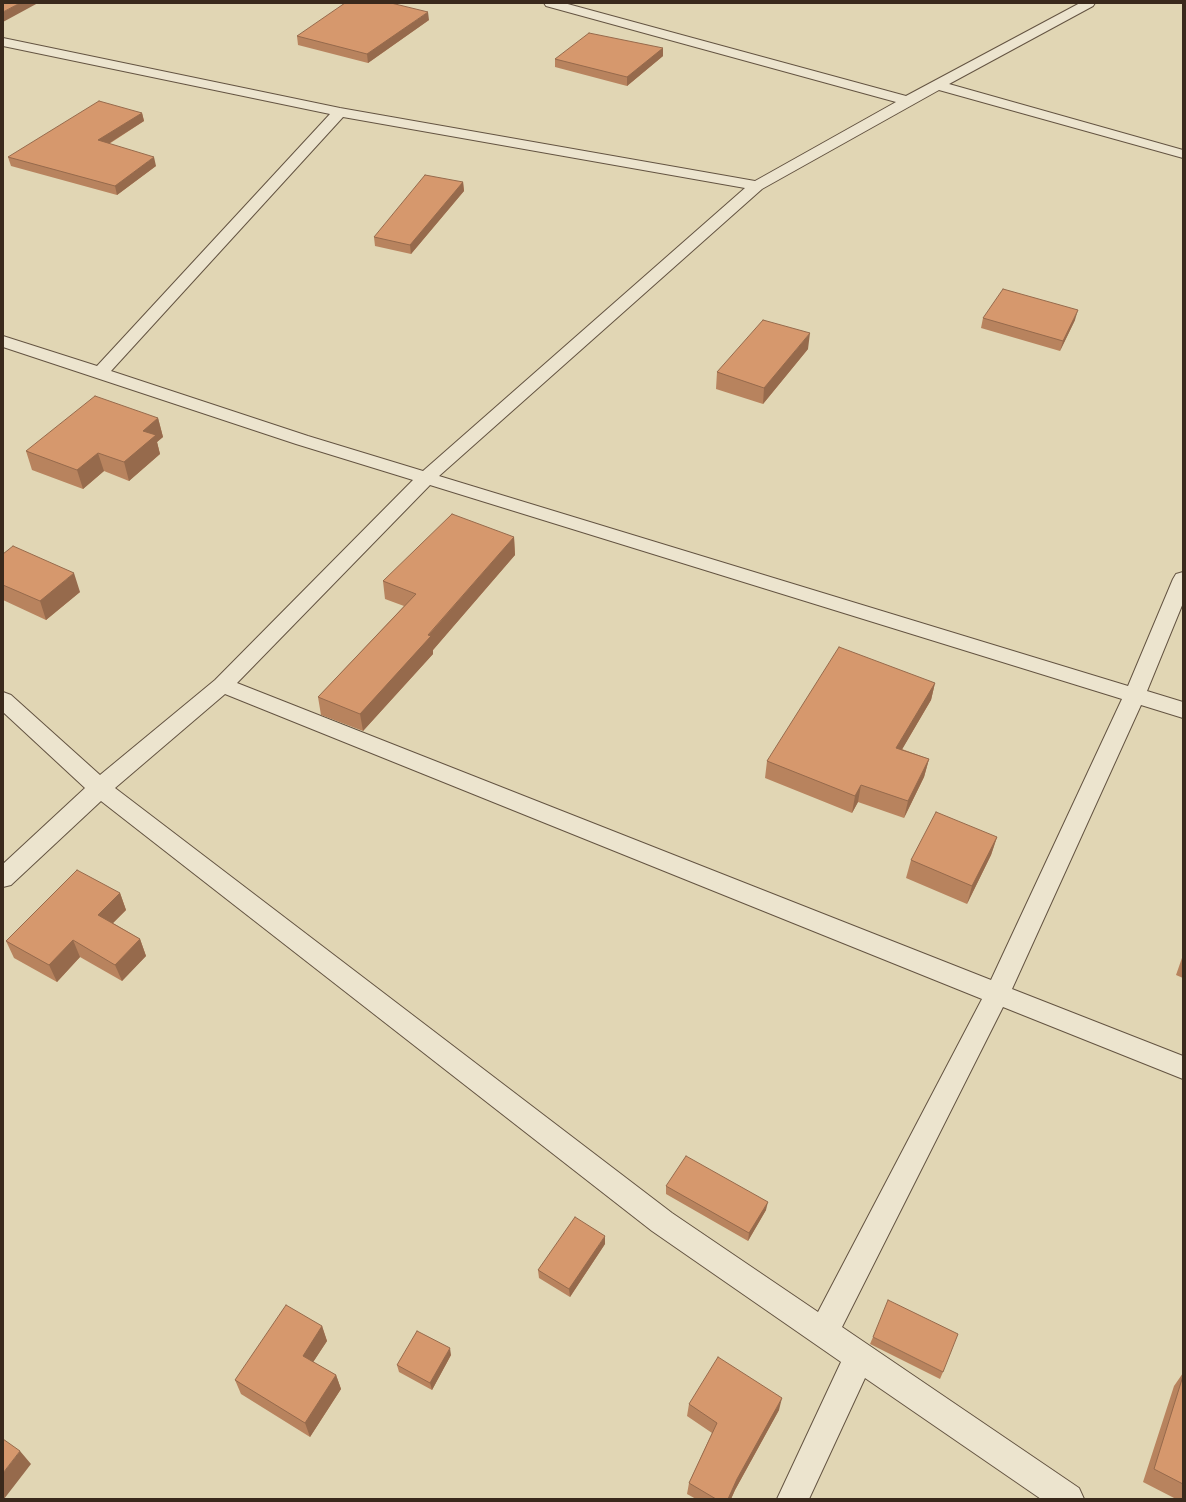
<!DOCTYPE html>
<html>
<head>
<meta charset="utf-8">
<style>
	body { margin:0 }
	#map { position:relative; width:1186px; height:1502px; overflow:hidden; background:#e1d6b4; font-family:"IM FELL Great Primer",serif }
	canvas { display:block }
	.frame { position:absolute; inset:0; border:4px solid #3a291c; pointer-events:none }
</style>
</head>
<body>
<div id="map">
<canvas width="1186" height="1502"></canvas>
<div class="frame"></div>
</div>
<script>
const g = document.querySelector('canvas').getContext('2d');
g.lineJoin = 'round';
const poly = rows => new Path2D(rows.map(r => 'M' + r).join(''));
function trace(path, color, width, dash) { g.strokeStyle = color; g.lineWidth = width; g.lineCap = dash ? 'butt' : 'round'; g.setLineDash(dash || []); g.stroke(path); }
function paint(path, color) { g.fillStyle = color; g.fill(path, 'evenodd'); }
const street = poly([
	[544,3,564,3,906,96,1080,3,1095,3,1093,6,949,84,1183,150,1183,158,939,90,762,189,439,476,1128,686,1173,579,1176,574,1183,572,1183,603,1147,691,1183,702,1183,718,1141,705,1012,989,1183,1056,1183,1079,1003,1007,842,1327,1079,1488,1084,1499,1041,1499,865,1378,809,1499,777,1499,841,1362,652,1231,101,801,11,885,3,887,3,864,85,788,3,712,3,692,11,695,100,775,215,680,413,480,296,444,3,347,3,336,97,366,330,114,3,46,3,38,340,108,755,181,896,102,546,6,544,3],
	[343,117,745,188,423,471,308,436,111,371,343,117],
	[430,485,1122,699,991,980,237,683,430,485],
	[225,694,982,999,818,1312,672,1213,115,788,225,694]
]);
const wall = poly([
	[429,20,368,63,298,45,297,36],
	[663,48,663,56,627,86,555,67,555,59],
	[142,113,144,121,109,144,156,166,117,195,11,166,8,157],
	[463,182,464,191,411,254,375,246,374,237],
	[983,318,1075,320,1060,351,981,328],
	[808,349,763,404,716,389,717,372],
	[158,418,163,437,157,442,160,454,129,481,104,471,83,489,32,470,26,451],
	[514,537,515,555,433,650,433,654,363,731,321,715,318,697,404,606,385,599,383,581],
	[3,554,80,592,46,620,3,600],
	[935,683,931,700,902,749,929,759,924,777,904,818,858,802,852,813,765,778,767,761],
	[997,837,991,855,967,904,906,878,911,860],
	[120,893,126,910,113,923,140,939,146,956,122,981,80,957,57,982,14,958,6,941],
	[1183,955,1183,978,1176,975],
	[666,1186,766,1210,748,1241,666,1194],
	[605,1244,570,1297,539,1278,538,1270],
	[322,1326,327,1341,313,1362,336,1375,341,1389,310,1437,241,1394,235,1380],
	[873,1337,943,1372,940,1379,870,1344],
	[451,1355,432,1390,399,1372,397,1365],
	[1183,1373,1183,1499,1176,1499,1143,1482,1174,1386],
	[689,1404,779,1410,735,1490,731,1499,696,1499,687,1494,689,1483,712,1433,687,1416]
]);
const shadedWall = poly([
	[20,3,38,3,3,22,3,12],
	[428,12,429,20,368,63,367,54],
	[663,48,663,56,627,86,627,77],
	[142,113,144,121,100,149,98,140],
	[154,157,156,166,117,195,115,186],
	[463,182,464,191,411,254,410,245],
	[1078,310,1075,320,1060,351,1063,341],
	[810,333,808,349,763,404,764,388],
	[158,418,163,437,157,442,160,454,129,481,124,462,143,431],
	[98,453,104,471,83,489,77,470],
	[514,537,515,555,433,650,433,654,363,731,360,714],
	[74,573,80,592,46,620,40,601],
	[935,683,931,700,893,765,896,748],
	[929,759,924,777,904,818,908,801],
	[861,785,858,802,852,813,855,796],
	[997,837,991,855,967,904,972,886],
	[120,893,126,910,104,932,98,915],
	[140,939,146,956,122,981,115,965],
	[73,940,80,957,57,982,49,965],
	[768,1202,766,1210,748,1241,749,1233],
	[605,1236,605,1244,570,1297,569,1289],
	[322,1326,327,1341,308,1370,303,1356],
	[450,1348,451,1355,432,1390,430,1383],
	[336,1375,341,1389,310,1437,305,1423],
	[782,1398,779,1410,735,1490,731,1499,728,1499,737,1479],
	[20,1451,31,1464,4,1499,3,1499,3,1473]
]);
const building = poly([
	[3,3,20,3,3,12,3,3],
	[345,3,391,3,428,12,367,54,297,36,345,3],
	[589,33,663,48,627,77,555,59,589,33],
	[99,101,142,113,98,140,154,157,115,186,8,157,99,101],
	[425,175,463,182,410,245,374,237,425,175],
	[1003,289,1078,310,1063,341,983,318,1003,289],
	[763,320,810,333,764,388,717,372,763,320],
	[95,396,158,418,143,431,156,435,124,462,98,453,77,470,26,451,95,396],
	[452,514,514,537,428,635,431,636,360,714,318,697,416,594,383,581,452,514],
	[13,546,74,573,40,601,3,585,3,554,13,546],
	[839,647,935,683,896,748,929,759,908,801,861,785,855,796,767,761,839,647],
	[936,812,997,837,972,886,911,860,936,812],
	[77,870,120,893,98,915,140,939,115,965,73,940,49,965,6,941,77,870],
	[686,1156,768,1202,749,1233,666,1186,686,1156],
	[575,1217,605,1236,569,1289,538,1270,575,1217],
	[888,1300,958,1334,943,1372,873,1337,888,1300],
	[286,1305,322,1326,303,1356,336,1375,305,1423,235,1380,286,1305],
	[417,1331,450,1348,430,1383,397,1365,417,1331],
	[718,1357,782,1398,737,1479,728,1499,716,1499,689,1483,717,1423,689,1404,718,1357],
	[1183,1376,1183,1484,1154,1469,1183,1376],
	[3,1439,20,1451,3,1473,3,1439]
]);
trace(street, '#645442', 2);
paint(street, '#ece4ce');
paint(wall, '#b8835e');
paint(shadedWall, '#966a4c');
paint(building, '#d6986d');
trace(building, '#966a4c', 1);
</script>
</body>
</html>
